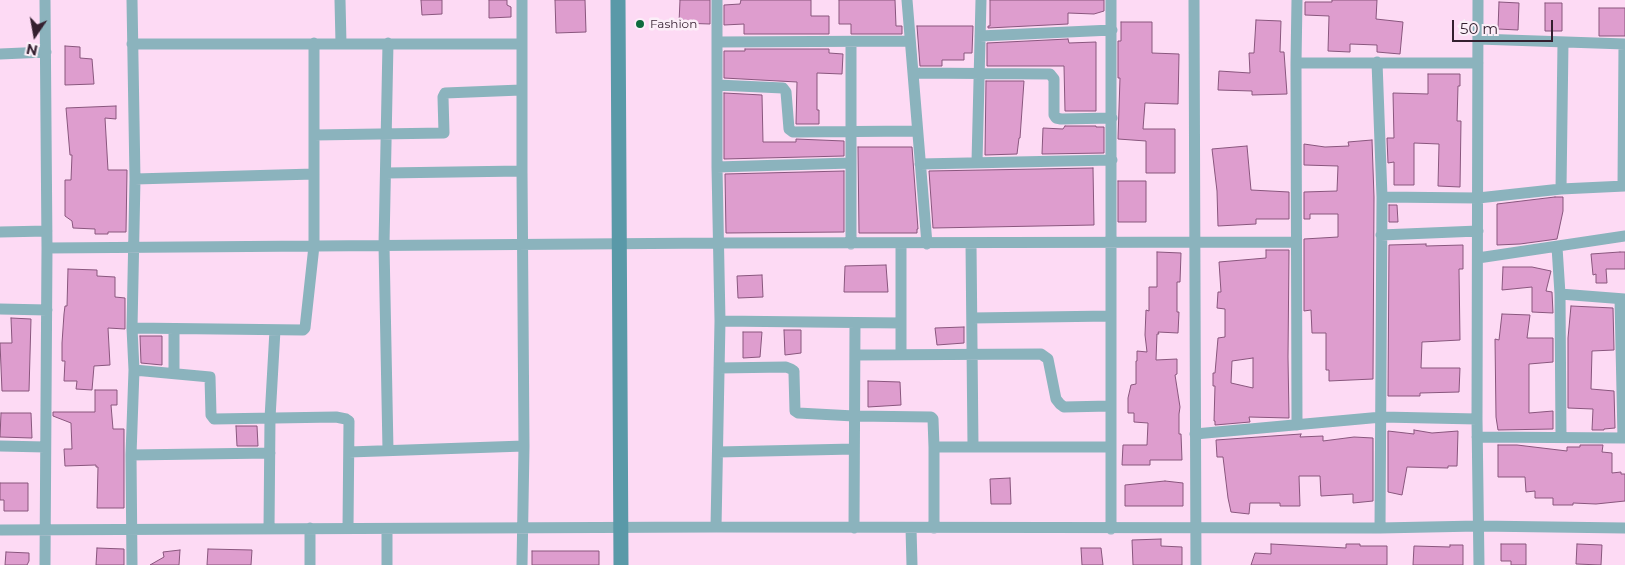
<!DOCTYPE html>
<html>
<head>
<meta charset="utf-8">
<style>
	body { margin:0 }
	#map { position:relative; width:1625px; height:565px; overflow:hidden; background:#fddaf4; font-family:Montserrat,sans-serif }
	canvas { display:block }
	.north { position:absolute; left:10px; top:10px; width:50px; height:50px; -webkit-text-stroke:4px #fbeff8; paint-order:stroke; rotate:192deg; font-size:14px; font-weight:700; line-height:20px; text-align:center; color:#341f2f }
	.north::after { content:''; display:block; margin:auto; width:18px; height:22px; background:#341f2f; clip-path:polygon(50% 0,100% 100%,50% 72%,0 100%) }
	.scale { position:absolute; left:1452px; top:20px; width:101px; height:22px; box-sizing:border-box; border:2px solid #341f2f; border-top:0; padding-left:6px; font-size:15px; line-height:18px; white-space:nowrap; color:#341f2f; -webkit-text-stroke:4px #fbeff8; paint-order:stroke }
</style>
</head>
<body>
<div id="map">
<canvas width="1625" height="565"></canvas>
<div class="north">N</div>
<div class="scale">50 m</div>
</div>
<script>
const g = document.querySelector('canvas').getContext('2d');
g.lineJoin = 'round';
function paint(path, color) { g.fillStyle = color; g.fill(path, 'evenodd'); }
const poly = rows => new Path2D(rows.map(r => 'M' + r).join(''));
function trace(path, color, width, dash) { g.strokeStyle = color; g.lineWidth = width; g.lineCap = dash ? 'butt' : 'round'; g.setLineDash(dash || []); g.stroke(path); }
function write(font, color, halo, rows, align = 'center') {
  g.font = font + ' Montserrat,sans-serif'; g.lineWidth = 5; g.setLineDash([]); g.textBaseline = 'middle'; g.strokeStyle = halo; g.fillStyle = color; for (const [text, x, y, turn = 0] of rows) {
    g.save(); g.translate(x, y); g.rotate((+turn || 0) * Math.PI / 180); g.textAlign = isNaN(turn) ? turn : align; if (halo) g.strokeText(text, 0, 0); g.fillText(text, 0, 0); g.restore();
  }
}
const building = poly([
	[421,0,442,0,442,14,422,15,421,0],
	[489,0,507,0,507,5,511,7,511,17,489,18,489,0],
	[555,0,585,0,586,32,556,33,555,0],
	[680,0,710,0,710,24,679,23,680,0],
	[741,0,811,0,811,16,829,16,829,34,744,34,744,24,724,25,724,5,740,4,741,0],
	[839,0,895,0,896,26,902,26,902,34,851,34,851,24,839,24,839,0],
	[990,0,1104,0,1104,11,1094,14,1068,13,1068,24,988,28,988,26,990,26,990,0],
	[1332,0,1377,0,1376,19,1403,22,1400,54,1377,52,1377,45,1350,44,1350,52,1328,51,1329,16,1305,15,1305,2,1332,2,1332,0],
	[1499,2,1519,3,1518,30,1498,29,1499,2],
	[1545,3,1562,3,1562,31,1545,31,1545,3],
	[1599,8,1625,8,1625,36,1599,36,1599,8],
	[1256,20,1281,21,1280,52,1284,52,1287,94,1252,95,1252,91,1218,90,1219,71,1250,73,1249,53,1254,53,1256,20],
	[1121,22,1152,22,1152,53,1179,54,1178,104,1145,103,1143,129,1175,129,1175,173,1146,173,1146,141,1118,139,1120,78,1118,78,1118,41,1121,41,1121,22],
	[917,26,973,26,972,53,964,53,964,60,942,60,942,66,920,66,917,26],
	[1068,39,1069,43,1096,42,1096,111,1065,111,1064,66,987,66,987,43,1068,39],
	[65,46,80,47,80,58,92,59,94,84,65,85,65,46],
	[745,49,829,49,829,53,843,54,842,74,817,73,817,110,819,110,819,124,796,124,797,82,724,78,724,51,745,51,745,49],
	[1428,74,1460,74,1460,86,1458,86,1457,121,1461,121,1460,187,1438,186,1439,144,1414,143,1414,185,1394,185,1394,162,1388,163,1387,138,1394,138,1393,93,1428,94,1428,74],
	[986,81,1024,81,1020,138,1019,138,1017,154,985,155,986,81],
	[724,93,762,95,763,142,796,142,796,139,844,141,844,156,724,159,724,93],
	[116,106,116,119,105,118,108,170,127,170,126,232,108,232,108,234,95,234,95,229,73,228,72,221,65,216,65,180,71,180,72,155,70,155,66,108,116,106],
	[1065,126,1096,126,1096,127,1104,127,1104,153,1042,154,1043,128,1063,129,1065,126],
	[1372,140,1374,197,1373,379,1329,381,1329,370,1326,370,1326,333,1312,333,1311,310,1304,311,1304,239,1338,237,1338,214,1310,214,1310,219,1304,219,1304,192,1337,191,1338,166,1304,165,1304,144,1325,147,1349,146,1348,142,1372,140],
	[1247,146,1251,190,1289,192,1289,219,1256,219,1256,224,1218,226,1217,191,1212,149,1247,146],
	[858,147,912,147,918,229,917,229,917,233,859,233,858,147],
	[1093,168,1094,225,933,228,929,171,1093,168],
	[844,171,844,232,726,233,725,174,844,171],
	[1118,181,1146,181,1146,222,1118,222,1118,181],
	[1555,197,1563,197,1563,211,1557,239,1520,244,1497,245,1497,204,1555,197],
	[1389,205,1397,205,1398,222,1389,222,1389,205],
	[1426,244,1426,246,1463,245,1463,269,1459,269,1460,340,1422,342,1421,368,1460,368,1459,392,1420,393,1420,396,1388,396,1389,245,1426,244],
	[1266,250,1289,250,1288,357,1289,418,1249,417,1250,422,1215,425,1215,421,1214,421,1215,386,1213,386,1213,373,1215,373,1218,338,1225,337,1225,309,1217,308,1218,292,1221,292,1219,262,1266,258,1266,250],
	[1253,358,1253,388,1231,383,1232,361,1253,358],
	[1157,252,1181,253,1180,282,1177,282,1177,312,1179,312,1178,333,1158,332,1159,334,1157,334,1156,360,1177,359,1177,374,1175,375,1180,407,1179,414,1179,434,1181,434,1182,460,1150,460,1150,465,1122,465,1123,445,1147,445,1148,423,1134,422,1134,413,1128,413,1128,398,1131,385,1136,384,1136,361,1137,361,1137,351,1147,352,1145,335,1146,310,1149,311,1149,287,1157,287,1157,252],
	[1620,252,1625,252,1625,269,1606,269,1607,283,1596,283,1596,274,1593,275,1591,254,1620,252],
	[886,265,888,292,844,292,845,266,886,265],
	[1503,267,1532,267,1551,271,1546,291,1552,292,1553,313,1532,312,1532,287,1502,290,1503,267],
	[68,269,97,270,97,276,115,277,115,297,125,298,125,329,108,328,110,365,94,366,92,390,76,389,77,381,64,381,65,361,62,361,62,343,64,314,65,306,67,306,68,269],
	[762,275,763,297,738,298,737,276,762,275],
	[1571,306,1613,308,1614,350,1592,351,1591,389,1614,391,1615,428,1604,429,1604,430,1592,430,1593,409,1568,408,1568,338,1571,306],
	[1502,314,1530,315,1527,338,1553,338,1553,362,1529,364,1529,413,1553,411,1553,429,1498,430,1496,417,1495,339,1499,340,1502,314],
	[11,318,31,319,29,391,2,391,0,343,12,343,11,318],
	[964,327,964,343,937,345,935,328,964,327],
	[784,330,801,330,801,353,785,355,784,330],
	[743,332,762,332,760,357,743,358,743,332],
	[140,336,162,336,162,365,141,363,140,336],
	[868,381,900,382,901,405,868,407,868,381],
	[95,390,117,390,117,405,111,405,113,429,124,429,124,508,97,508,98,467,96,467,96,465,65,466,64,449,72,449,71,423,53,416,53,412,95,412,95,390],
	[1,413,31,413,32,438,0,437,1,413],
	[236,426,257,426,258,446,237,446,236,426],
	[1414,430,1432,433,1458,431,1457,466,1448,466,1448,468,1407,467,1402,495,1388,492,1388,431,1414,434,1414,430],
	[1301,434,1300,437,1323,436,1323,441,1354,437,1373,438,1373,501,1353,503,1353,494,1321,496,1320,476,1299,476,1300,506,1280,506,1280,503,1250,503,1249,514,1231,512,1228,498,1223,457,1217,457,1216,440,1301,434],
	[1498,445,1517,445,1567,451,1567,447,1580,447,1580,445,1603,445,1602,452,1612,453,1612,473,1621,472,1621,474,1625,474,1625,501,1596,504,1573,503,1573,505,1553,505,1553,498,1535,498,1535,491,1526,492,1525,477,1498,477,1498,445],
	[1010,478,1011,504,991,504,990,479,1010,478],
	[1165,481,1183,483,1183,506,1125,506,1125,485,1165,481],
	[0,483,28,483,28,511,4,511,4,500,0,500,0,483],
	[1161,539,1161,546,1182,547,1182,565,1133,565,1132,540,1161,539],
	[1271,544,1346,548,1346,544,1360,544,1360,546,1387,546,1387,565,1251,565,1255,553,1271,554,1271,544],
	[1501,544,1526,544,1526,565,1511,565,1511,561,1501,561,1501,544],
	[1577,544,1602,545,1601,565,1576,564,1577,544],
	[1450,545,1463,545,1463,565,1413,565,1414,546,1450,547,1450,545],
	[97,548,124,549,124,565,96,565,97,548],
	[1081,548,1101,548,1103,565,1082,565,1081,548],
	[208,549,252,550,251,565,207,565,208,549],
	[180,550,179,565,150,565,164,557,163,552,180,550],
	[532,551,599,551,599,565,532,565,532,551],
	[6,552,29,553,29,561,27,565,5,565,6,552]
]);
const street = poly([
	[45,0,47,248,45,565],
	[340,0,341,43],
	[522,0,522,171,524,446,522,565],
	[907,0,927,244],
	[1111,0,1111,529],
	[1194,0,1196,565],
	[1297,0,1296,63,1297,425],
	[1478,0,1477,419,1479,565],
	[980,36,1112,30],
	[1478,39,1625,44],
	[718,42,910,41],
	[851,42,851,244],
	[388,43,384,245,388,450],
	[132,44,522,44],
	[0,54,46,52],
	[1377,62,1382,197,1380,528],
	[1296,63,1478,63],
	[913,73,1050,74,1054,79,1054,115,1056,118,1061,119,1112,118],
	[717,85,783,88,786,92,789,129,793,132,917,131],
	[314,135,444,133,443,97,445,93,521,90],
	[977,162,981,0],
	[920,164,1112,160],
	[717,167,851,163],
	[386,173,522,171],
	[135,179,314,174],
	[1623,186,1624,44],
	[1561,189,1563,43],
	[1382,197,1478,198,1561,189,1625,186],
	[0,232,47,231],
	[1381,235,1478,231],
	[971,244,973,446],
	[1557,247,1560,294,1561,437],
	[47,248,718,243,1296,242],
	[1478,258,1625,236],
	[1560,294,1625,299],
	[1620,299,1623,438],
	[0,309,47,310],
	[972,318,1111,316],
	[720,321,901,323],
	[132,328,303,330,305,328,314,246,314,43],
	[174,329,174,373],
	[901,354,901,244],
	[855,355,1041,354,1048,359,1056,399,1060,404,1064,407,1110,406],
	[719,368,786,367,791,369,794,371,794,374,795,411,798,413,854,416,931,417,933,419,934,447,934,528],
	[134,370,210,377,211,415,214,419,336,417,346,419,349,421,348,528],
	[1195,434,1382,417,1477,419],
	[1477,437,1625,438],
	[0,446,45,447],
	[934,447,1110,447],
	[349,452,524,446],
	[718,452,854,449],
	[131,455,270,453],
	[716,527,720,321,717,167,717,0],
	[310,528,310,565],
	[854,528,855,323],
	[911,528,912,565],
	[269,529,270,418,275,330],
	[0,530,716,527,1380,528,1478,526,1625,528],
	[132,565,131,455,134,370,132,328,135,179,132,0],
	[387,565,387,529]
]);
const secondary = poly([
	[618,0,621,565]
]);
const markers = [
	[640,24,5,"#0f6b3e"]
];
const poiNames = [
	["Fashion",650,24]
];
paint(building, '#de9dce');
trace(building, '#89567d', 1);
trace(street, '#8bb3bd', 11);
trace(secondary, '#5a99a8', 15);
for (const [x, y, r, color] of markers) { const dot = new Path2D(); dot.arc(x, y, r, 0, 2 * Math.PI); g.fillStyle = color; g.fill(dot); trace(dot, '#fbeff8', 2); }
write('12px', '#341f2f', '#fbeff8', poiNames, 'left');
</script>
</body>
</html>
